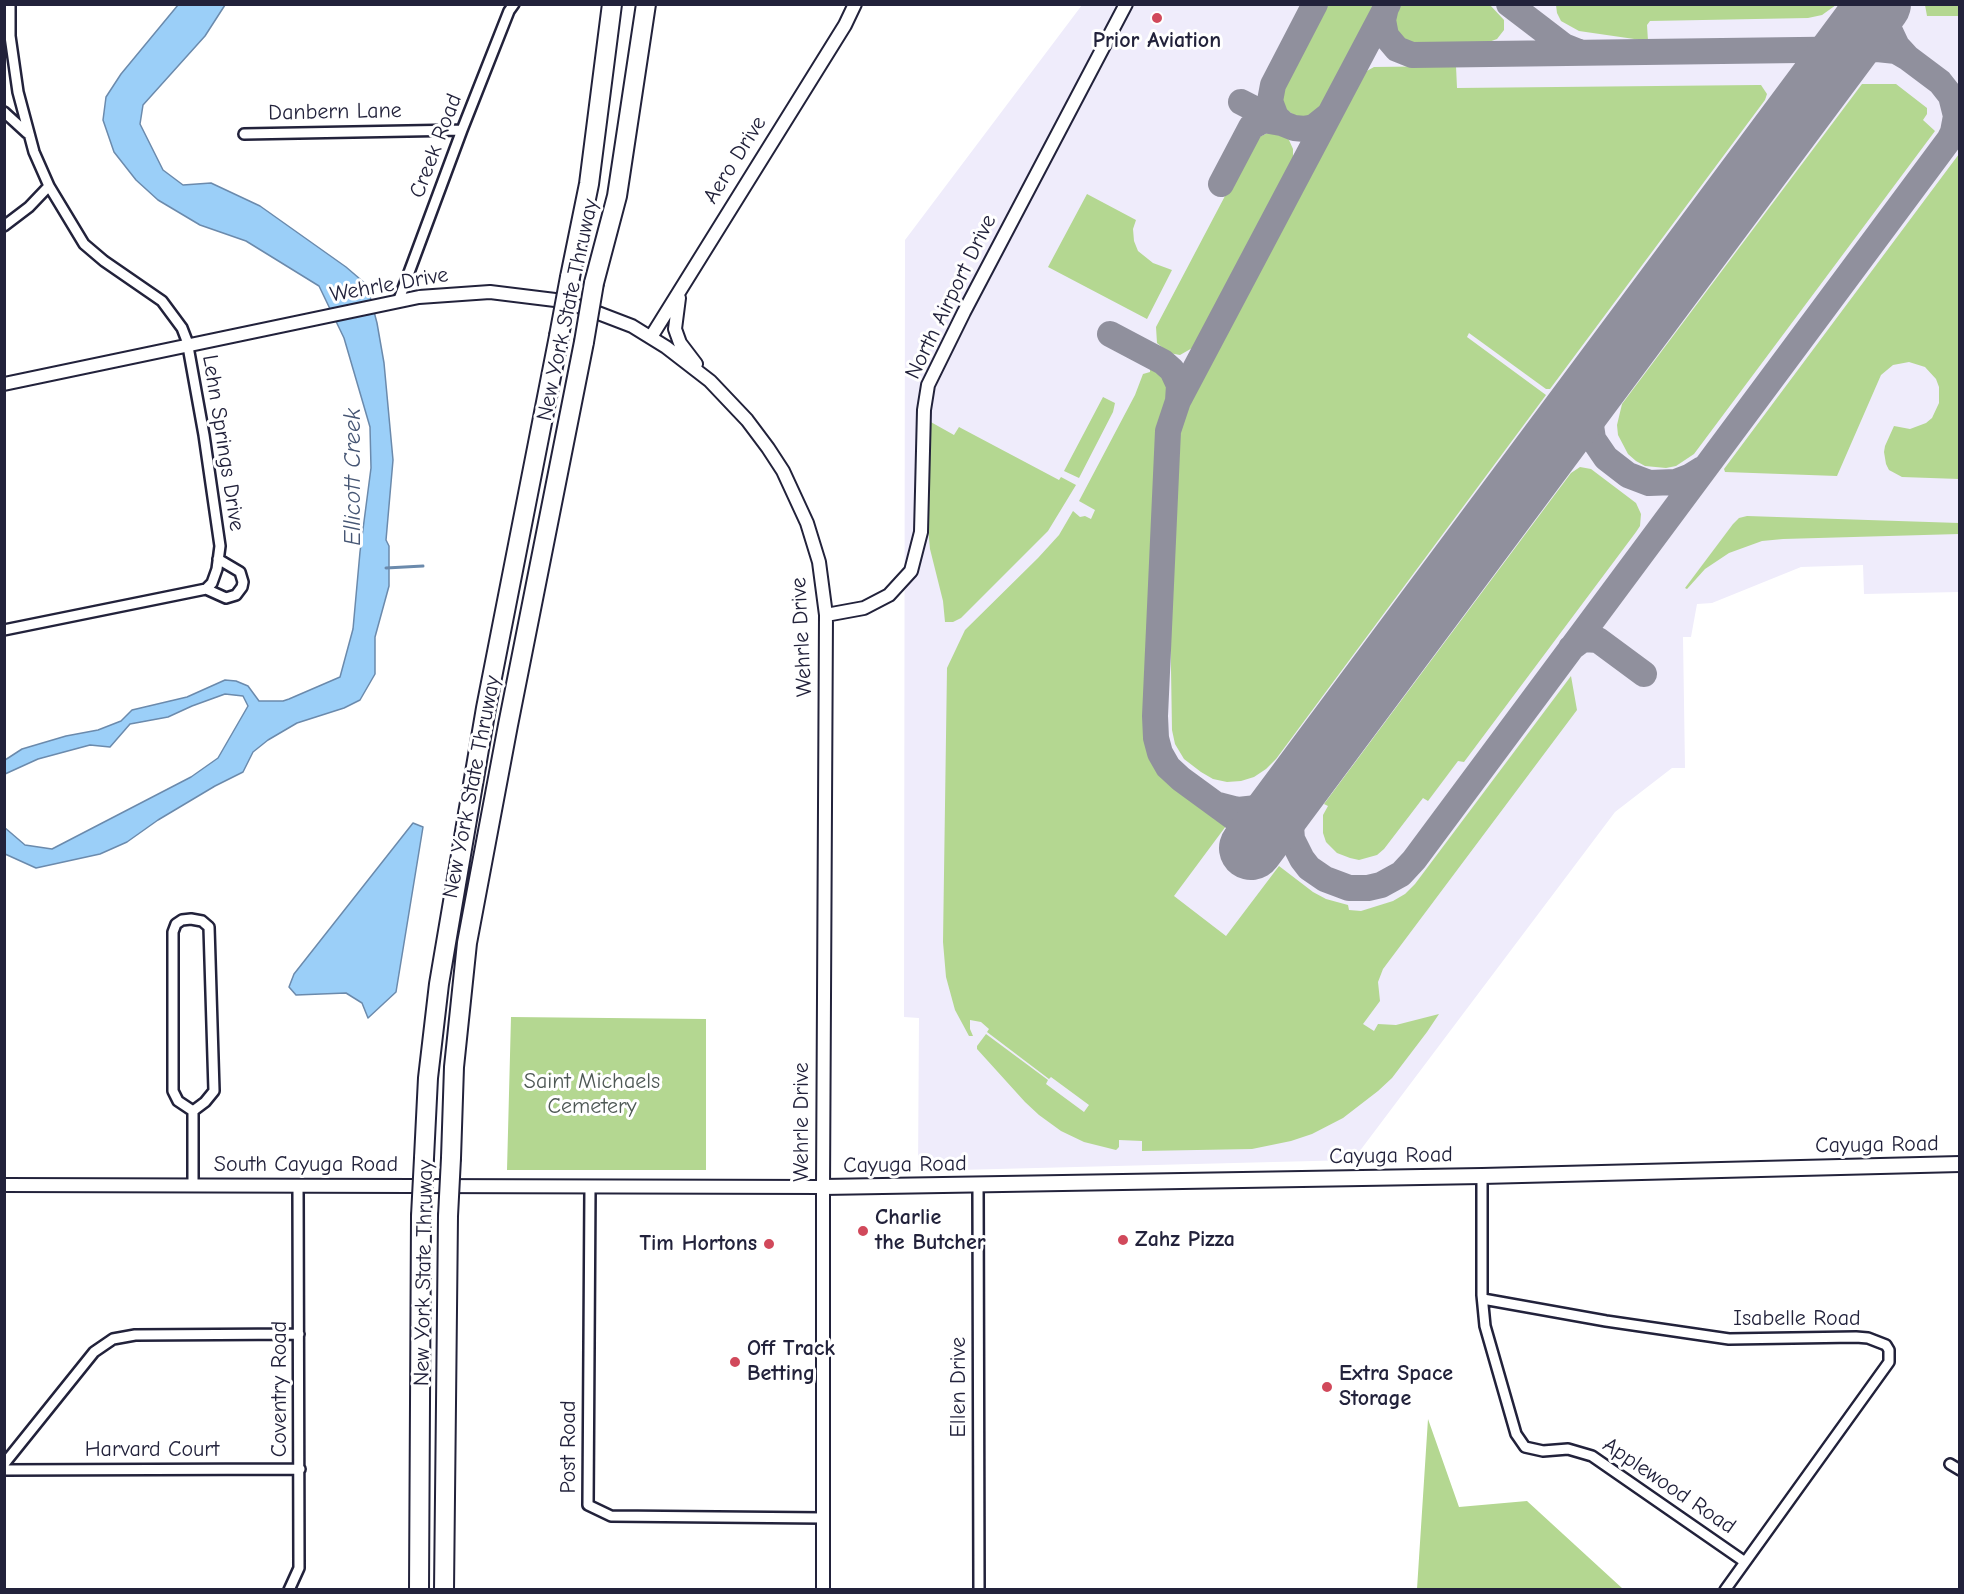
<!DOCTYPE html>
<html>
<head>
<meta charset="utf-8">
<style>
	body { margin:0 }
	#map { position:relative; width:1964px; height:1594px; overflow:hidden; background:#fff; font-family:"Comic Neue",sans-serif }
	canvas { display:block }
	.frame { position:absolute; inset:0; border:6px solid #22223b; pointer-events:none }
</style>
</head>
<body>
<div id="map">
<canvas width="1964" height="1594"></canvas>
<div class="frame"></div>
</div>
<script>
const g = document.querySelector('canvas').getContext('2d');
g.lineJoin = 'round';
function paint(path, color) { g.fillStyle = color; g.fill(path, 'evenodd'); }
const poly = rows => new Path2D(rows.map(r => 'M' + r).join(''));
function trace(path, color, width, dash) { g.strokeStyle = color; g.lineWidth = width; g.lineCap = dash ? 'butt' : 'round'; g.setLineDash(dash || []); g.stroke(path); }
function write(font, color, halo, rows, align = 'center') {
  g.font = font + ' "Comic Neue",sans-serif'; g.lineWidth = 6; g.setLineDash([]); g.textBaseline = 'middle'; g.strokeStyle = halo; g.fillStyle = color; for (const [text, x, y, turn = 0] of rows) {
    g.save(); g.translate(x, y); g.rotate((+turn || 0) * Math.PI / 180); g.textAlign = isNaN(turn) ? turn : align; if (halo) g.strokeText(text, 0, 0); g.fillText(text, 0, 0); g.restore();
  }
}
const built = poly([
	[1082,5,1959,5,1959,592,1864,594,1863,565,1801,567,1712,603,1697,604,1691,637,1683,637,1685,768,1672,768,1615,812,1353,1160,918,1171,919,1018,904,1017,905,240]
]);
const green = poly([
	[1326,4,1375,5,1320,109,1307,118,1297,117,1284,108,1280,98,1281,89],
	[1400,5,1490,5,1504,20,1504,30,1497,39,1486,43,1412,44,1400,38,1394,27,1395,16],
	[1556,5,1556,4,1836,5,1822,15,1808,18,1650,21,1647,25,1648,41,1579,31,1561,21,1557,13],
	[1925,5,1959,5,1959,16,1927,16],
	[1456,66,1457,88,1757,85,1761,85,1767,94,1765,100,1550,389,1546,389,1469,333,1467,337,1546,395,1276,759,1266,769,1254,777,1241,781,1227,782,1213,779,1201,772,1184,759,1175,744,1172,730,1170,609,1178,444,1184,414,1365,72,1374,67],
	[1862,84,1896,84,1927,108,1927,114,1923,120,1935,131,1694,454,1676,466,1666,468,1645,466,1636,461,1628,454,1618,435,1617,425,1622,404],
	[1270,132,1281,134,1289,140,1293,149,1293,161,1194,347,1180,355,1169,353,1157,343,1156,327,1255,139],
	[1959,154,1959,479,1902,477,1889,470,1886,464,1884,452,1885,446,1894,426,1910,429,1926,423,1932,418,1939,403,1939,387,1936,379,1925,367,1909,362,1893,365,1881,375,1837,476,1725,472,1724,469],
	[1087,194,1136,220,1133,229,1134,241,1138,251,1153,263,1172,270,1147,319,1048,267],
	[1150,369,1159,372,1165,378,1169,391,1157,427,1156,443,1143,727,1145,743,1155,767,1168,782,1226,826,1174,896,1226,936,1279,866,1313,892,1326,899,1348,905,1349,910,1361,911,1393,901,1405,894,1415,884,1571,676,1577,710,1383,969,1378,982,1380,1001,1363,1024,1374,1031,1378,1024,1396,1025,1439,1014,1427,1032,1392,1078,1378,1091,1343,1118,1312,1134,1291,1141,1252,1149,1142,1151,1142,1141,1119,1140,1119,1147,1116,1150,1084,1142,1061,1131,1039,1115,1025,1102,977,1049,977,1046,986,1034,1048,1080,1046,1084,1084,1112,1089,1105,1051,1077,1049,1079,987,1032,989,1029,981,1022,970,1020,970,1029,973,1036,969,1036,955,1010,946,977,943,942,947,668,965,630,1038,558,1059,535,1073,511,1080,517,1085,516,1091,519,1095,510,1079,501,1135,395,1143,374,1150,372],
	[1103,397,1115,403,1113,412,1079,478,1064,471],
	[929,421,954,435,959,427,1059,480,1061,477,1076,485,1048,531,961,618,953,622,945,622,943,601,930,549,928,528],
	[1580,467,1591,469,1636,503,1641,514,1640,526,1636,532,1464,762,1458,761,1428,801,1423,798,1384,849,1377,855,1359,860,1350,858,1337,853,1326,842,1323,833,1323,815,1328,806,1324,804,1571,473],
	[1747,516,1959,523,1959,534,1783,539,1762,541,1729,553,1705,569,1687,589,1685,588,1733,524,1739,518],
	[511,1017,706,1019,706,1170,507,1170],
	[1428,1419,1459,1507,1527,1501,1623,1589,1417,1589]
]);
const water = poly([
	[178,5,225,5,205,36,143,105,140,124,163,170,183,185,211,183,260,206,346,267,367,285,377,323,384,363,393,460,386,540,389,546,389,586,375,637,375,674,360,700,344,708,297,723,268,740,253,752,243,772,215,786,158,820,127,842,100,854,36,868,5,854,4,827,25,845,52,849,191,777,218,758,248,706,243,696,225,694,192,706,168,717,130,724,110,747,90,745,38,759,5,774,5,760,22,749,66,736,98,730,121,721,132,710,187,697,225,680,236,681,248,686,259,701,283,701,289,699,340,677,353,629,360,552,371,468,370,427,344,338,319,286,246,241,200,225,158,200,136,180,114,152,103,120,106,97,121,74,178,5],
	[413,823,423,827,396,992,368,1018,362,1003,346,993,296,995,289,987,294,974,413,823]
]);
const stream = poly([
	[386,568,423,566]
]);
const taxiway = poly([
	[1315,4,1273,85,1270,101,1276,117,1284,124,1294,128,1305,129,1314,127,1329,115],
	[1509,4,1564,46,1579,52],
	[1887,4,1888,27,1897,46,1908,58,1940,82,1951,96,1956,116,1953,132,1950,138],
	[1386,7,1383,20,1386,36,1397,49,1412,55,1877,49,1896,51,1908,58],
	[1828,49,1846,40,1868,19],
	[1241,102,1278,121],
	[1221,184,1251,127,1264,120,1281,123],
	[1110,334,1163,362,1172,370,1179,385,1178,401],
	[1609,367,1594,392,1589,412,1593,439,1606,458,1628,475,1649,483,1676,482,1689,477,1702,469],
	[1571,648,1583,639,1598,640,1644,674],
	[1315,762,1296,792,1290,813,1292,839,1302,859,1309,868,1325,879,1349,888,1368,888,1381,885,1401,874,1414,860,1960,125],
	[1215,804,1238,810,1266,807,1284,797,1299,780],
	[1233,817,1181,779,1168,767,1160,753,1156,738,1155,716,1168,431,1178,401,1388,4]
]);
const runway = poly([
	[1251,848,1879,4]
]);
const minor = poly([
	[4,112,27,133],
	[244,134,462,130],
	[4,226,29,207,49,186],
	[398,302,462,130,509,11,514,4],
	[206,589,226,598,236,595,242,587,243,582,240,572,218,559],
	[4,630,206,589,212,583,217,569,220,546,204,435,187,341,182,328,162,301,104,261,84,244,49,186,34,152,18,92,10,36,10,4],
	[193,1111,178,1101,173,1091,173,932,176,924,182,920,191,919,202,921,209,927,214,1091,205,1102,193,1111,193,1185],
	[1482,1176,1482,1295,1485,1326,1516,1434,1525,1447,1543,1451,1568,1449,1592,1456,1745,1562],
	[978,1185,979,1590],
	[590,1187,588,1505,611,1516,823,1518],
	[1483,1299,1606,1321,1729,1339,1856,1337,1868,1338,1886,1345,1889,1350,1889,1362,1725,1590],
	[4,1464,94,1352,113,1339,135,1335,299,1334],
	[1950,1464,1960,1470],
	[4,1470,300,1469],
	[289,1590,299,1568,298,1186]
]);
const tertiary = poly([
	[679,298,675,329,680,343,696,364],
	[651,337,845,25,855,4],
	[4,384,419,297,490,292,555,300,585,308,632,326,666,347,710,381,747,420,768,448,783,471,807,523,819,562,826,615,823,1187,823,1590],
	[826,615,864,608,889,595,911,571,921,532,924,410,928,385,964,312,1126,4],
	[4,1185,823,1187]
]);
const secondary = poly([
	[823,1187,1482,1176,1960,1164]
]);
const motorway = poly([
	[570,277,589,184,612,4],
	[594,283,617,196,646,4],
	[424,1158,428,1078,439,984,486,708,559,336],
	[451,1158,454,1067,467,943,508,725,584,342],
	[419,1590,421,1216],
	[444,1590,448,1216]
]);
const motorwayBridge = poly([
	[559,336,570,277],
	[584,342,594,283],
	[421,1216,424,1158],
	[448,1216,451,1158]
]);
const markers = [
	[1157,18,6,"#d1495b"],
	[863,1231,6,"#d1495b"],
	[1123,1240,6,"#d1495b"],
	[769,1244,6,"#d1495b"],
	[735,1362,6,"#d1495b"],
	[1327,1387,6,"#d1495b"]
];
const poiNames = [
	["Prior Aviation",1157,41,"center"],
	["Charlie",875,1218],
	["the Butcher",875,1243],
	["Zahz Pizza",1135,1240],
	["Tim Hortons",757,1244,"right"],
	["Off Track",747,1349],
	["Betting",747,1374],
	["Extra Space",1339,1374],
	["Storage",1339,1399]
];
const streetNames = [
	["Danbern Lane",335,112,-1],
	["Creek Road",436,146,-69],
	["Aero Drive",735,160,-58],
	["Wehrle Drive",389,285,-10],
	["North Airport Drive",951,297,-64],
	["New York State Thruway",568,310,-78],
	["Lehn Springs Drive",223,443,81],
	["Wehrle Drive",802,637,-93],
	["New York State Thruway",472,787,-79],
	["Wehrle Drive",802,1122,-90],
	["Cayuga Road",1877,1145,-1],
	["Cayuga Road",1391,1156,-1],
	["South Cayuga Road",306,1165],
	["Cayuga Road",905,1165,-1],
	["New York State Thruway",424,1273,-89],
	["Isabelle Road",1797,1319],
	["Ellen Drive",959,1387,-90],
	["Coventry Road",280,1389,-90],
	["Post Road",569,1447,-90],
	["Harvard Court",152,1450],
	["Applewood Road",1669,1486,34]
];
const parkNames = [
	["Saint Michaels",592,1082],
	["Cemetery",592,1107]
];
const waterNames = [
	["Ellicott Creek",353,477,-90]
];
paint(built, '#efecfb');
paint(green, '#b4d791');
paint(water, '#9bcff8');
trace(water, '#6b8aac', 1.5);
trace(stream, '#6b8aac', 3);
trace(taxiway, '#90909d', 26);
trace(runway, '#90909d', 64);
trace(minor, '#22223b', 14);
trace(tertiary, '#22223b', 16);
trace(secondary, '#22223b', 18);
trace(motorway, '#22223b', 22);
trace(minor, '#fff', 9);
trace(tertiary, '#fff', 12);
trace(secondary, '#fff', 14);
trace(motorway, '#fff', 18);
trace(motorwayBridge, '#22223b', 22, []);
trace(motorwayBridge, '#fff', 18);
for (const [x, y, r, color] of markers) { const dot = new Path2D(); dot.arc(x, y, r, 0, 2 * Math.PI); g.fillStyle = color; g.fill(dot); trace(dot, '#fff', 2); }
write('bold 22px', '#22223b', '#fff', poiNames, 'left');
write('22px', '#22223b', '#fff', streetNames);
write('22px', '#4e5855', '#fff', parkNames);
write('italic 24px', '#465674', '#fff', waterNames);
</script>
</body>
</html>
